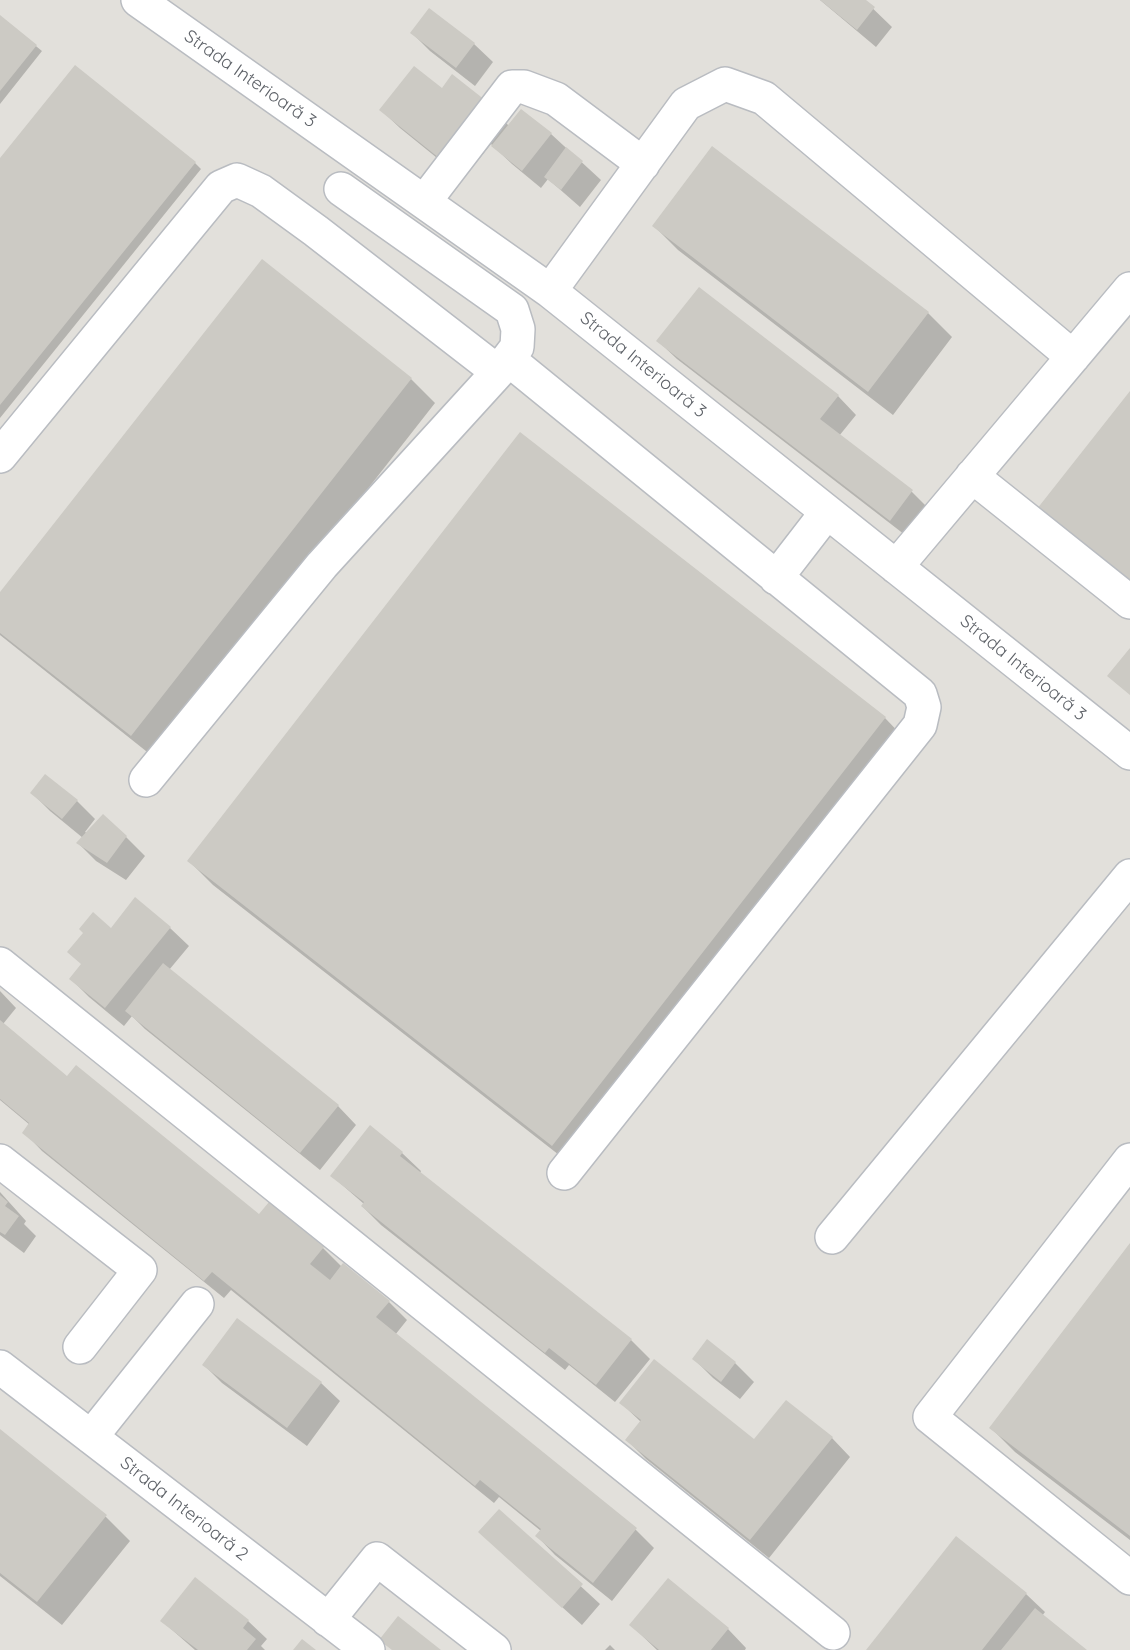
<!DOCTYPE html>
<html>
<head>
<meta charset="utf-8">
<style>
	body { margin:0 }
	canvas { display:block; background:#f1efe7 }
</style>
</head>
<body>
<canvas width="1130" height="1650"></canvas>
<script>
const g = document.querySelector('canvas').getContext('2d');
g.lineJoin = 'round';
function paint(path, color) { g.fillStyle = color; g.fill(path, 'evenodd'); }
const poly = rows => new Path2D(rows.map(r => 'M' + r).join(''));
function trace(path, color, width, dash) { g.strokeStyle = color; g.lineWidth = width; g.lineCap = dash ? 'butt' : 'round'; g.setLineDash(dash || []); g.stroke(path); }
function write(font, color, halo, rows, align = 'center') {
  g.font = font + ' Quicksand,sans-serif'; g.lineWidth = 6; g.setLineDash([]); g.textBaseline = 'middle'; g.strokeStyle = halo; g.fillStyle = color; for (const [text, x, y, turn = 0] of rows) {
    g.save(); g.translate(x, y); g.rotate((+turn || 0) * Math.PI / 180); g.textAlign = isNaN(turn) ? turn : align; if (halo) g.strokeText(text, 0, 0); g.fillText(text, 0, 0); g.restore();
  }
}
const industrial = poly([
	[0,0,1130,0,1130,1650,0,1650]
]);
const shadow = poly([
	[820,0,864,0,892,27,876,47],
	[0,17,42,51,0,104],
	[412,33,474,44,493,62,475,86,430,51],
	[442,90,489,106,509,126,551,134,601,180,580,207,548,179,541,188,512,164,491,144,463,179,400,128,381,110],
	[713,148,928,313,952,337,893,415,678,250,654,226],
	[0,161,195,163,201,169,0,418],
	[262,261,411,379,435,403,156,759,0,635,0,594],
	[658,341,838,396,856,415,839,436,912,492,930,510,909,538,677,359],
	[885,718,909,743,577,1169,213,885,189,861],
	[32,793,77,801,95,819,85,832,87,833,126,837,145,856,126,880,96,861,78,843,83,838,50,811],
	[170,928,189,946,169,970,338,1106,356,1125,320,1170,145,1029,132,1016,124,1026,89,997,71,979,111,930],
	[0,991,16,1008,3,1024,68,1079,259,1216,323,1248,342,1267,389,1302,407,1320,395,1335,636,1530,654,1548,612,1601,555,1555,537,1536,541,1531,499,1497,494,1503,231,1290,224,1298,42,1151,24,1132,30,1125,0,1100],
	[370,1127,402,1153,421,1171,420,1173,631,1340,650,1359,615,1402,569,1365,565,1370,381,1225,362,1206,364,1204,332,1176],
	[0,1192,26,1221,24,1224,36,1236,24,1253,0,1235],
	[1130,1245,1130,1540,1015,1452,991,1428],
	[708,1342,735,1363,754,1382,740,1399,713,1378,694,1359],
	[204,1365,321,1383,340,1401,307,1446,222,1383],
	[621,1403,754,1441,832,1438,850,1457,769,1558,646,1459,627,1440,641,1422],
	[0,1430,106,1517,130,1541,62,1625,0,1576],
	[499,1511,600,1604,582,1625,499,1550],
	[957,1538,1026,1594,1045,1612,1042,1616,1085,1650,868,1650],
	[162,1621,248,1621,267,1639,261,1646,265,1650,195,1650],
	[631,1625,728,1629,746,1648,745,1650,657,1650],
	[610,1645,615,1650,605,1650]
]);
const building = poly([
	[820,0,866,0,875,7,857,30],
	[429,8,475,43,456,68,410,33],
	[0,15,37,45,0,91],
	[75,65,196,162,0,405,0,158],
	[414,66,442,88,452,74,490,104,444,162,379,110],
	[521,109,552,133,522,171,491,146],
	[712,146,929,312,868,392,652,226],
	[566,147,583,161,561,190,544,177],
	[262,259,412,378,131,736,0,633,0,592],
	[699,287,839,395,820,419,913,490,890,521,656,341],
	[1130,391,1130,591,1033,514],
	[520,432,886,717,552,1146,187,861],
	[1130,648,1130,695,1107,676],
	[45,774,78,800,62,819,30,793],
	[103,814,127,836,107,863,76,843],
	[135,897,171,927,105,1008,69,979,81,964,67,952,83,933,79,929,93,912,111,928],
	[163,963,339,1105,300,1153,125,1011],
	[0,1020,67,1076,76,1065,259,1214,269,1202,324,1247,310,1264,330,1280,343,1263,390,1301,376,1317,637,1528,593,1583,535,1536,541,1529,480,1480,475,1486,212,1272,204,1281,22,1133,29,1123,0,1099],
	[370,1125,403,1152,400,1156,632,1339,596,1385,549,1348,545,1353,361,1206,364,1202,330,1176],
	[0,1195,8,1202,5,1206,19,1216,5,1235,0,1232],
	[1130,1243,1130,1536,989,1428],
	[237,1318,322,1382,287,1428,202,1365],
	[707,1339,736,1362,721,1382,692,1359],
	[654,1359,754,1439,786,1400,833,1437,750,1540,625,1440,641,1420,619,1403],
	[0,1429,107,1515,37,1602,0,1573],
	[499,1509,583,1584,562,1608,478,1532],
	[956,1536,1027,1593,982,1650,866,1650],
	[195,1577,249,1620,243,1628,256,1639,247,1650,198,1650,160,1621],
	[668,1578,729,1628,711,1650,659,1650,629,1625],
	[1035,1608,1087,1650,1001,1650],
	[398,1616,441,1650,392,1650,379,1640],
	[302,1639,316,1650,293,1650]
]);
const minor = poly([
	[138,0,550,291,1130,753],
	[424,202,512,87,524,87,556,99,643,164],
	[550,291,686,104,725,84,764,98,1073,357],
	[508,359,920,694,924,707,920,725,564,1173],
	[0,456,221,187,237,180,261,191,316,231,498,372],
	[972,476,1130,602],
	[896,567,1130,289],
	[776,578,827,512],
	[146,780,322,565,498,372,517,347,518,329,512,310,341,189],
	[0,964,833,1633],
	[1130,1160,930,1417,1130,1578],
	[0,1161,140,1270,80,1347],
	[832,1237,1130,876],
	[0,1367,368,1650],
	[91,1437,197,1304],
	[328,1620,377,1559,494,1650]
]);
const streetNames = [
	["Strada Interioară 3",250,79,35],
	["Strada Interioară 3",643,365,39],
	["Strada Interioară 3",1023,668,39],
	["Strada Interioară 2",184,1509,38]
];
paint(industrial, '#e2e0db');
paint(shadow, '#0003');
paint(building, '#cccac4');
trace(minor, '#b9bcc1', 36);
trace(minor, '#fff', 33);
write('18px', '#5e6268', '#fff', streetNames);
</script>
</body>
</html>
